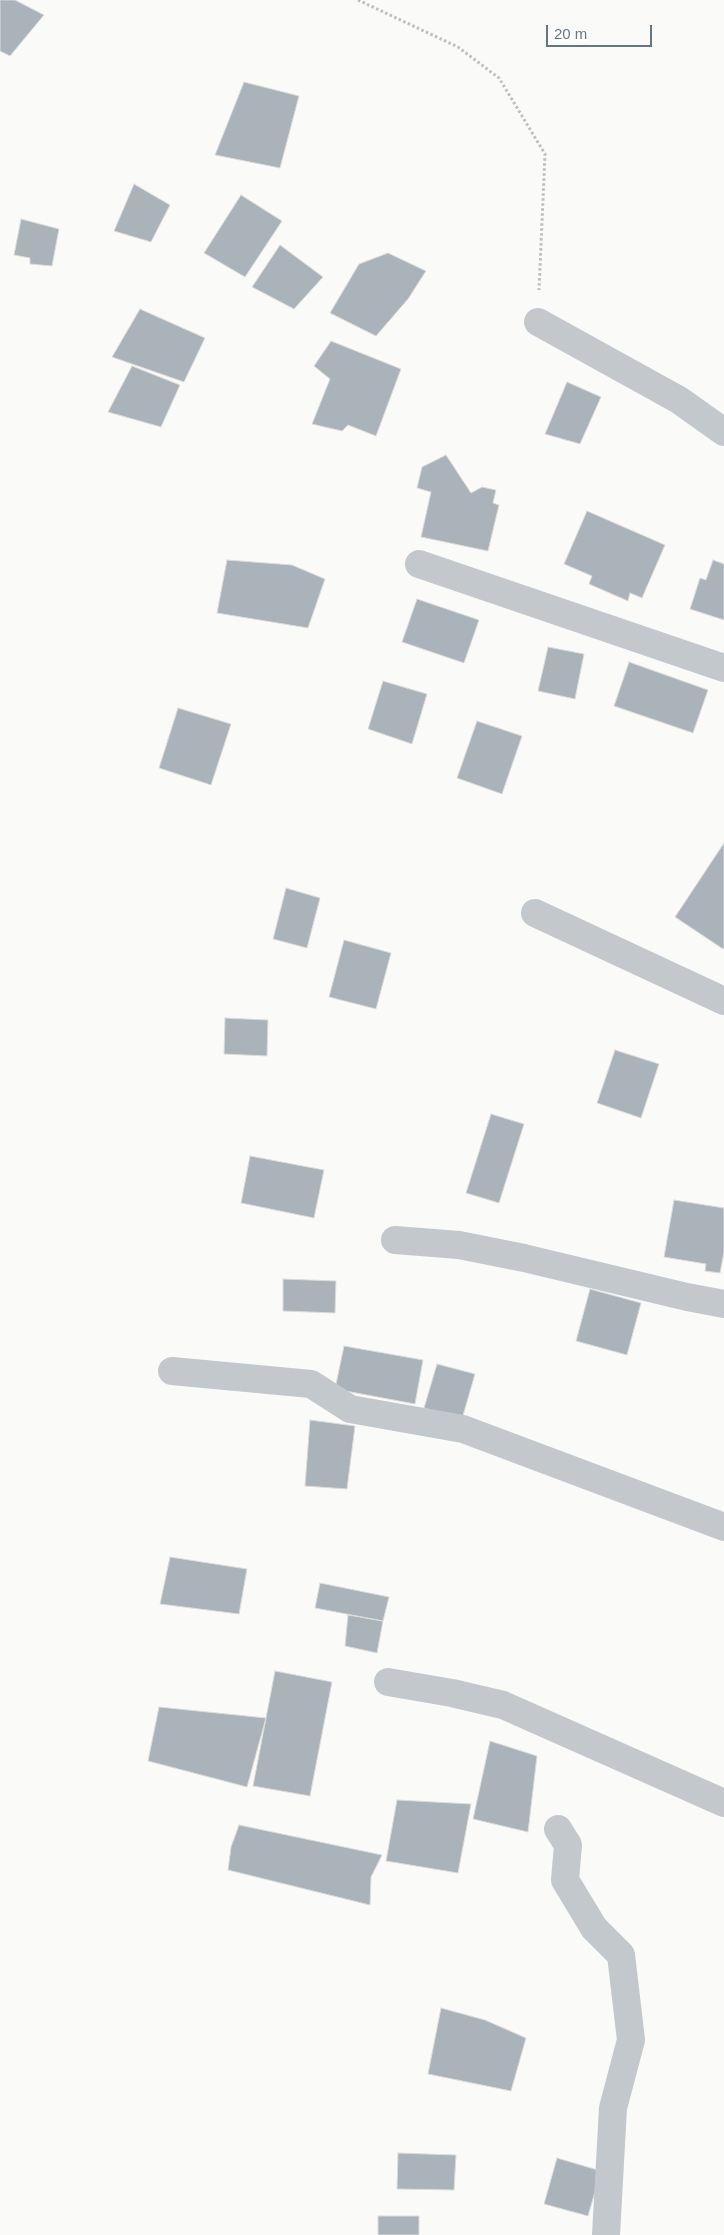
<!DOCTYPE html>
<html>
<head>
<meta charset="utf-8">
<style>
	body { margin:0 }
	#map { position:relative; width:724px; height:2235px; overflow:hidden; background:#fafaf8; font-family:Arial,sans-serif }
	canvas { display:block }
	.scale { position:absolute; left:546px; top:25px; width:106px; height:22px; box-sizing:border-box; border:2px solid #657683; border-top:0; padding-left:6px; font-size:15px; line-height:18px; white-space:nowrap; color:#657683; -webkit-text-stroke:4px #fff; paint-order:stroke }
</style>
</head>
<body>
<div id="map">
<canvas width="724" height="2235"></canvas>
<div class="scale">20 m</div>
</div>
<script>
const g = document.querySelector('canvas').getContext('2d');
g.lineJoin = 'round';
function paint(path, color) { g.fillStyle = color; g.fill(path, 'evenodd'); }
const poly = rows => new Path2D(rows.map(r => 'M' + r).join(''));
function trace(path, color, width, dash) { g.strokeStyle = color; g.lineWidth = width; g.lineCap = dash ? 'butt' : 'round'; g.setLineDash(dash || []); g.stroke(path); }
const building = poly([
	[0,0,15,0,44,15,10,56,0,51,0,0],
	[244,82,299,96,280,168,215,155,244,82],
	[134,184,170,205,151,242,114,231,134,184],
	[241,195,282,221,245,277,204,253,241,195],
	[21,219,59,229,52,266,30,264,30,258,14,255,21,219],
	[280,245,323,277,294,309,252,287,280,245],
	[388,253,426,271,408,299,376,336,330,313,359,264,388,253],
	[140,309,205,338,184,382,112,357,140,309],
	[331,341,401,369,376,436,348,425,342,431,312,424,330,379,314,366,331,341],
	[132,366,180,385,161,427,108,412,132,366],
	[567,382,601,397,580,444,545,434,567,382],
	[446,455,471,493,482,487,496,490,493,503,499,505,488,551,421,537,431,492,417,488,422,467,446,455],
	[587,511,665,545,642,598,630,593,628,601,589,584,592,576,564,564,587,511],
	[227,560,292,565,325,579,308,628,217,613,227,560],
	[713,560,724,564,724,620,690,609,700,578,706,580,713,560],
	[417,599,479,620,464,663,402,642,417,599],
	[548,647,584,654,575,699,538,691,548,647],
	[629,662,708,690,693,733,614,706,629,662],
	[383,681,427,694,412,744,368,729,383,681],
	[178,708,231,724,211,785,159,768,178,708],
	[477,721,522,736,502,794,457,778,477,721],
	[724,843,724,948,723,949,675,917,724,843],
	[286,888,320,898,307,948,273,939,286,888],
	[344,940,391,953,376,1009,329,997,344,940],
	[225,1018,268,1020,267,1056,224,1054,225,1018],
	[615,1050,659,1064,641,1118,597,1103,615,1050],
	[491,1114,524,1124,499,1203,466,1193,491,1114],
	[250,1156,324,1170,314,1218,241,1203,250,1156],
	[674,1200,724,1208,724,1252,720,1273,705,1271,706,1264,664,1257,674,1200],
	[283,1279,336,1281,335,1313,283,1311,283,1279],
	[590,1289,641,1303,627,1355,576,1341,590,1289],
	[344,1346,423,1360,415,1404,335,1389,344,1346],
	[437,1364,475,1374,462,1419,424,1408,437,1364],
	[310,1420,355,1426,347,1489,305,1486,310,1420],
	[170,1557,247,1569,239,1614,160,1604,170,1557],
	[320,1583,389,1597,383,1621,315,1608,320,1583],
	[348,1615,383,1621,377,1653,345,1646,348,1615],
	[275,1671,332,1682,310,1796,253,1786,275,1671],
	[159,1707,266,1718,247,1787,148,1761,159,1707],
	[490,1741,537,1756,528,1832,473,1819,490,1741],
	[397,1800,471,1804,458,1873,386,1861,397,1800],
	[239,1825,382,1855,371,1877,370,1905,228,1870,231,1847,239,1825],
	[441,2008,485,2020,526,2038,511,2091,428,2074,441,2008],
	[398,2153,456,2155,454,2190,397,2189,398,2153],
	[557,2158,601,2171,588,2216,544,2204,557,2158],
	[378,2216,419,2216,419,2235,378,2235,378,2216]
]);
const path = poly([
	[358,0,458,47,499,78,545,154,539,290]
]);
const minor = poly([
	[538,322,679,400,724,432],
	[419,564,724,668],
	[535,913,724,1001],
	[395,1240,459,1245,524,1258,687,1297,724,1304],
	[172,1371,311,1384,350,1409,463,1429,724,1527],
	[388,1682,452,1693,503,1705,724,1803],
	[558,1829,568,1845,565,1880,594,1928,621,1955,631,2040,613,2108,606,2235]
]);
paint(building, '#aab3b9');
trace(building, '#dcdcda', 1);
trace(path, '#bbbfc2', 3, [2.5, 2.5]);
trace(minor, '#c3c8cc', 28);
</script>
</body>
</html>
